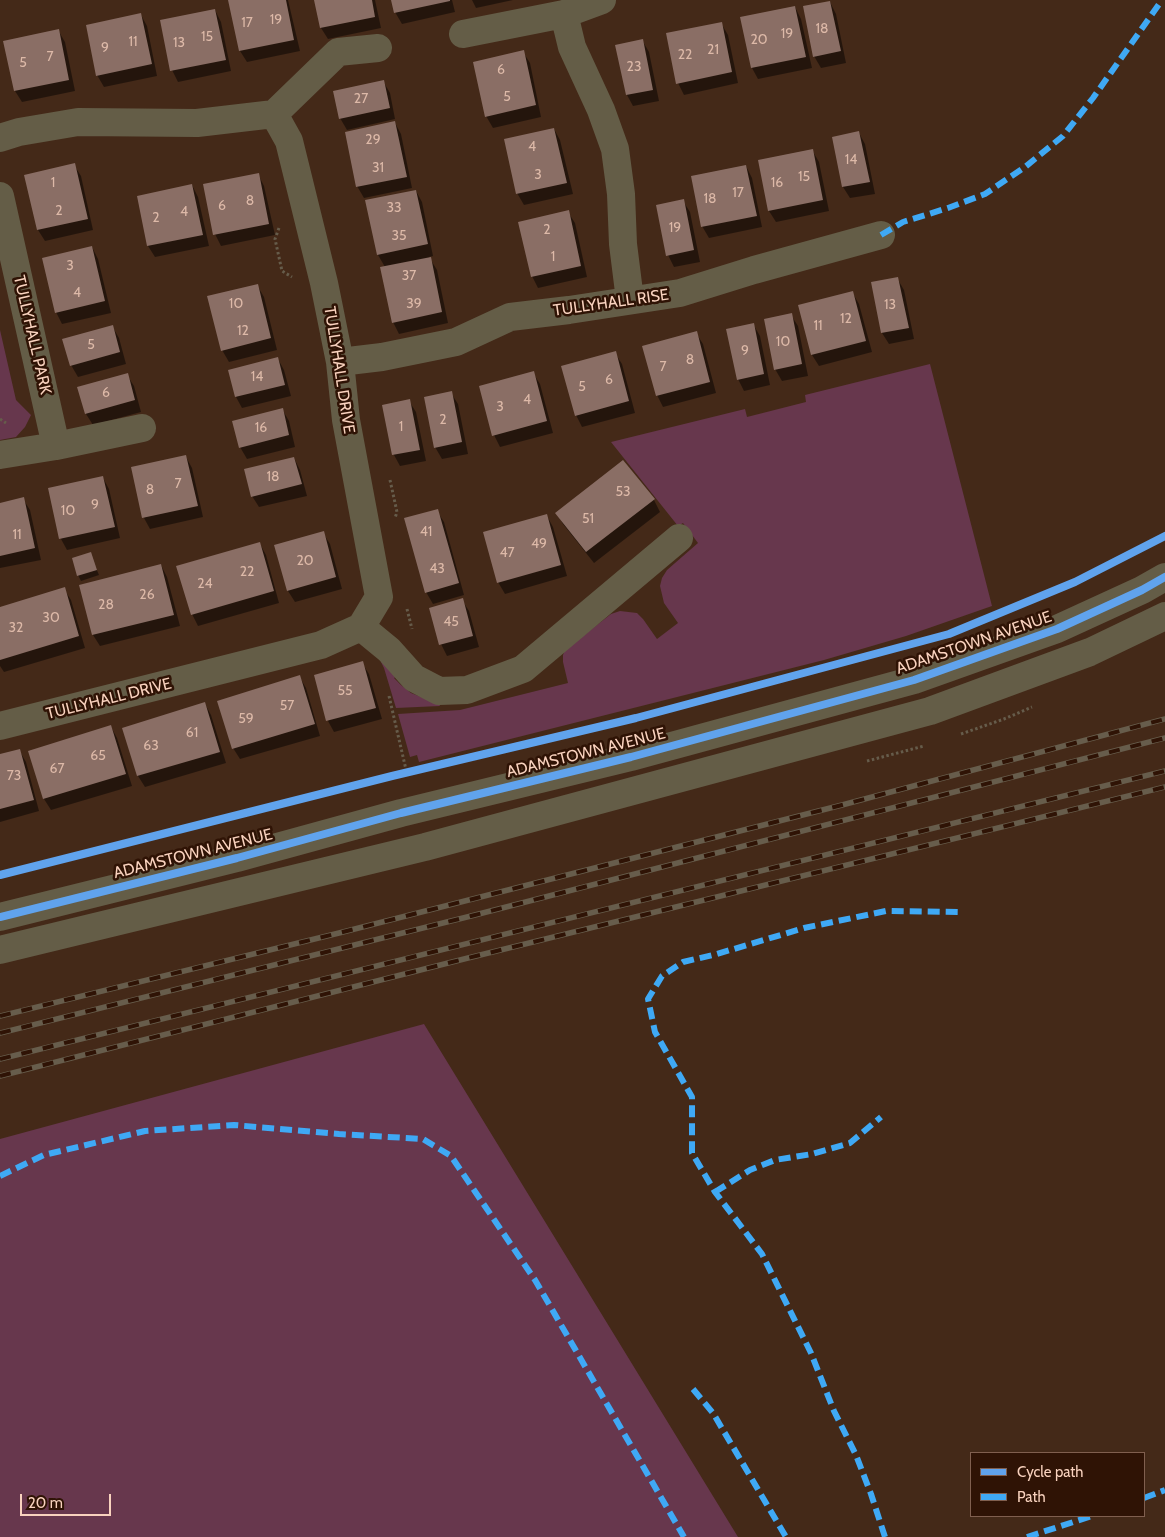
<!DOCTYPE html>
<html>
<head>
<meta charset="utf-8">
<style>
	body { margin:0 }
	#map { position:relative; width:1165px; height:1537px; overflow:hidden; background:#442918; font-family:Cabin,sans-serif }
	canvas { display:block }
	.legend { position:absolute; left:970px; top:1452px; width:175px; height:65px; box-sizing:border-box; background:#2f1305; border:1px solid #805f4f; margin:0; padding:6px 9px; list-style:none; font-size:15px; color:#f9d2be }
	.legend li { display:flex; align-items:center; gap:10px; height:25px }
	.legend b { width:25px; border:1px solid #805f4f }
	.scale { position:absolute; left:20px; top:1494px; width:91px; height:22px; box-sizing:border-box; border:2px solid #f9d2be; border-top:0; padding-left:6px; font-size:15px; line-height:18px; white-space:nowrap; color:#f9d2be; -webkit-text-stroke:4px #2f1305; paint-order:stroke }
</style>
</head>
<body>
<div id="map">
<canvas width="1165" height="1537"></canvas>
<ul class="legend">
<li><b style="height:6px;background:#60a3ed"></b>Cycle path</li>
<li><b style="height:6px;background:#3fa9f5"></b>Path</li>
</ul>
<div class="scale">20 m</div>
</div>
<script>
const g = document.querySelector('canvas').getContext('2d');
g.lineJoin = 'round';
function paint(path, color) { g.fillStyle = color; g.fill(path, 'evenodd'); }
const poly = rows => new Path2D(rows.map(r => 'M' + r).join(''));
function trace(path, color, width, dash) { g.strokeStyle = color; g.lineWidth = width; g.lineCap = dash ? 'butt' : 'round'; g.setLineDash(dash || []); g.stroke(path); }
function write(font, color, halo, rows, align = 'center') {
  g.font = font + ' Cabin,sans-serif'; g.lineWidth = 5; g.setLineDash([]); g.textBaseline = 'middle'; g.strokeStyle = halo; g.fillStyle = color; for (const [text, x, y, turn = 0] of rows) {
    g.save(); g.translate(x, y); g.rotate((+turn || 0) * Math.PI / 180); g.textAlign = isNaN(turn) ? turn : align; if (halo) g.strokeText(text, 0, 0); g.fillText(text, 0, 0); g.restore();
  }
}
const green = poly([
	[0,330,16,400,31,415,25,427,16,437,0,440],
	[930,364,992,606,906,636,824,660,419,762,417,755,410,757,398,714,460,710,568,683,563,662,563,655,565,650,611,614,620,611,637,613,643,619,657,639,678,623,664,603,660,586,662,578,667,570,698,543,683,523,678,526,611,442,745,409,747,417,806,402,805,395],
	[383,660,398,675,394,678,401,685,411,693,439,704,440,706,396,708,384,668,381,662],
	[424,1024,738,1537,0,1537,0,1139]
]);
const shadow = poly([
	[237,0,288,0,300,51,247,62,240,51,230,1],
	[315,0,375,0,381,28,328,39,321,28],
	[392,0,452,0,455,12,402,24,395,12],
	[472,0,513,0,476,8],
	[830,2,836,14,846,63,821,68,814,56],
	[795,7,801,19,812,68,758,79,752,68],
	[215,10,221,22,231,71,178,82,172,70],
	[141,15,147,26,157,76,104,87,97,75],
	[721,23,728,35,738,83,684,95,678,83],
	[58,30,65,42,75,91,22,102,15,91,5,42],
	[642,40,649,52,659,101,633,106,627,95,616,46],
	[523,52,530,63,541,117,493,128,486,116],
	[383,81,390,93,395,119,347,130,340,118],
	[395,123,401,134,412,188,364,198,357,186],
	[554,129,560,140,573,194,524,205,517,193],
	[859,133,865,144,875,194,850,198,843,187,833,138],
	[812,150,819,162,829,211,776,222,769,211,759,161],
	[74,165,81,176,93,230,45,241,38,230,26,176],
	[746,166,752,178,762,227,709,238,702,226],
	[258,174,264,186,275,235,221,246,215,234],
	[192,185,198,197,209,246,155,257,148,246],
	[416,191,422,202,433,256,429,257,437,270,448,323,399,334,393,322,385,267,378,255],
	[683,201,690,212,700,262,674,267,668,255],
	[568,212,575,223,587,277,538,288,532,276],
	[92,247,98,259,111,313,62,324,56,312],
	[897,278,904,290,914,339,889,344,882,333,872,283],
	[257,285,264,297,277,350,229,362,222,350],
	[852,292,859,304,872,352,819,366,812,355,800,306],
	[791,315,798,326,808,376,782,381,775,369],
	[753,324,760,336,770,385,744,391,738,379],
	[112,326,119,338,126,364,78,377,71,365],
	[696,333,703,344,716,393,663,407,657,395],
	[615,353,622,364,635,413,582,427,576,415],
	[278,359,284,370,291,396,242,408,236,397],
	[533,373,540,384,553,433,500,447,494,435],
	[127,375,134,386,141,412,93,425,86,414,79,388],
	[451,393,458,404,468,454,442,459,435,447],
	[409,401,416,412,426,461,400,466,394,455,384,406],
	[282,409,289,421,295,447,247,459,240,447],
	[186,457,192,468,203,517,150,529,144,518],
	[294,458,300,470,307,496,259,507,252,496],
	[623,461,654,500,660,512,594,563,563,524,557,513],
	[103,478,109,489,120,538,67,550,61,539],
	[23,499,30,510,41,560,0,568,0,504],
	[437,511,444,522,464,595,433,604,426,592],
	[547,516,553,527,567,576,505,594,498,582],
	[323,533,330,544,342,589,295,602,288,591,276,546],
	[260,544,266,555,279,603,198,626,192,614],
	[90,554,99,575,81,581,78,575],
	[161,565,167,577,180,626,100,646,93,635,80,586],
	[64,589,71,600,85,648,4,672,0,666,0,608],
	[462,600,469,611,479,647,447,656,441,644],
	[362,663,369,674,382,719,334,732,328,721],
	[299,676,306,688,320,736,240,759,233,748],
	[205,704,211,715,226,763,145,787,138,776,124,729],
	[111,727,117,738,132,786,51,810,44,799,30,752],
	[19,750,26,762,39,811,0,822,0,755]
]);
const building = poly([
	[228,0,286,0,294,40,239,51],
	[314,0,372,0,375,17,320,28],
	[391,0,450,0,450,1,394,13],
	[830,1,841,51,813,57,803,6],
	[795,6,806,57,751,68,740,17],
	[215,9,226,60,170,71,160,20],
	[141,13,152,64,96,76,86,25],
	[722,22,732,72,676,84,666,33],
	[59,29,69,80,14,91,3,41],
	[643,39,653,90,626,95,615,45],
	[524,50,536,105,485,117,473,62],
	[384,80,390,108,339,119,333,91],
	[395,121,407,177,356,187,345,132],
	[554,128,567,183,516,194,504,139],
	[859,131,870,182,842,187,832,137],
	[813,149,823,200,768,211,758,160],
	[75,163,88,219,37,230,24,175],
	[746,165,757,216,701,227,691,176],
	[259,173,269,224,213,235,203,184],
	[192,184,203,235,147,246,137,196],
	[416,190,428,244,377,255,365,200],
	[684,199,694,250,666,256,656,205],
	[569,210,581,266,531,277,518,222],
	[92,246,105,301,55,313,42,258],
	[431,257,442,312,392,323,380,267],
	[898,277,909,328,881,333,871,282],
	[258,284,271,338,221,351,207,296],
	[853,291,866,341,811,355,798,305],
	[792,313,802,364,774,370,764,319],
	[754,323,764,374,737,380,726,329],
	[113,325,120,352,70,366,62,339],
	[697,331,710,382,656,396,642,346],
	[616,351,629,401,575,416,561,366],
	[278,357,285,385,235,397,228,370],
	[534,371,547,421,492,436,479,386],
	[128,373,135,400,85,414,77,387],
	[452,391,462,442,434,448,424,397],
	[410,399,420,450,392,455,382,405],
	[283,408,289,435,239,448,232,421],
	[186,455,198,506,142,518,131,467],
	[294,457,302,484,251,497,244,469],
	[623,460,655,499,586,552,555,513],
	[103,476,115,527,59,539,48,488],
	[24,497,35,548,0,556,0,503],
	[438,509,459,583,425,593,404,518],
	[547,514,561,565,497,583,483,532],
	[324,531,336,577,287,591,274,545],
	[260,542,274,591,191,615,176,566],
	[91,552,97,570,77,576,72,558],
	[161,564,174,615,92,635,79,585],
	[65,587,79,636,0,660,0,607],
	[463,598,473,636,439,645,429,608],
	[363,661,376,708,326,721,314,675],
	[300,675,315,724,232,749,217,701],
	[205,702,220,752,137,776,122,728],
	[111,725,126,774,43,799,28,751],
	[20,749,34,800,0,809,0,754]
]);
const path = poly([
	[279,228,275,239,282,271,292,277],
	[0,419,6,423],
	[390,480,397,512,395,518],
	[407,609,412,629],
	[389,696,407,774],
	[961,734,1004,719,1032,707],
	[867,761,924,746]
]);
const minor = poly([
	[564,14,572,47,601,110,615,149,621,194,623,244,630,300],
	[463,34,564,14,602,0],
	[0,138,19,132,78,122,197,123,274,114,338,52,378,48],
	[0,196,56,446],
	[340,362,382,357,456,342,510,317,569,310,680,293,754,270,881,235],
	[0,455,56,446,142,428],
	[361,627,389,650,414,678,439,691,467,690,523,669,679,538],
	[0,726,321,645,361,627,379,597,346,420,340,362,324,283,289,141,274,114]
]);
const tertiary = poly([
	[0,917,237,858,401,813,631,757,914,680,1057,629,1142,590,1165,577],
	[0,950,425,847,930,711,1090,652,1165,616]
]);
const rail = poly([
	[0,1016,339,933,842,805,1165,719],
	[0,1033,471,916,1165,738],
	[0,1059,1165,771],
	[0,1076,468,958,1165,787]
]);
const quiet = poly([
	[881,235,903,222,948,208,985,194,1025,167,1063,136,1093,98,1162,0],
	[0,1176,44,1155,145,1131,234,1125,339,1134,423,1139,451,1156,535,1280,684,1537],
	[715,1192,750,1170,775,1160,812,1154,850,1143,881,1117],
	[693,1389,713,1413,786,1537],
	[1144,1498,1165,1490],
	[885,1537,871,1494,856,1455,834,1411,811,1353,762,1254,715,1192,692,1153,692,1097,655,1032,648,999,662,976,683,962,717,954,804,928,886,911,959,912],
	[1027,1537,1092,1516]
]);
const cycleway = poly([
	[0,875,392,776,636,718,949,634,1075,582,1165,536],
	[0,917,237,858,401,813,631,757,914,680,1057,629,1142,590,1165,577]
]);
const numberNames = [
	["19",276,20],
	["17",247,23],
	["18",822,29],
	["19",787,34],
	["15",207,37],
	["20",759,40],
	["11",133,42],
	["13",179,43],
	["9",105,48],
	["21",713,50],
	["22",685,55],
	["7",50,57],
	["5",23,63],
	["23",634,67],
	["6",501,70],
	["5",507,97],
	["27",361,99],
	["29",373,140],
	["4",532,147],
	["14",851,160],
	["31",378,168],
	["3",538,175],
	["15",804,177],
	["1",53,183],
	["16",777,183],
	["17",738,193],
	["18",710,199],
	["8",250,201],
	["6",222,206],
	["33",394,208],
	["2",59,211],
	["4",184,212],
	["2",156,218],
	["19",675,228],
	["2",547,230],
	["35",399,236],
	["1",553,257],
	["3",70,266],
	["37",409,276],
	["4",77,293],
	["10",236,304],
	["39",414,304],
	["13",890,305],
	["12",846,319],
	["11",818,326],
	["12",243,331],
	["10",783,342],
	["5",91,345],
	["9",745,351],
	["8",690,360],
	["7",663,367],
	["14",257,377],
	["6",609,380],
	["5",582,387],
	["6",106,393],
	["4",527,400],
	["3",500,407],
	["2",443,420],
	["1",401,427],
	["16",261,428],
	["18",273,477],
	["7",178,484],
	["8",150,490],
	["53",623,492],
	["9",95,505],
	["10",68,511],
	["51",588,519],
	["41",426,532],
	["11",17,535],
	["49",539,544],
	["47",507,553],
	["20",305,561],
	["43",437,569],
	["22",247,572],
	["24",205,584],
	["26",147,595],
	["28",106,605],
	["30",51,618],
	["45",451,622],
	["32",16,628],
	["55",345,691],
	["57",287,706],
	["59",246,719],
	["61",192,733],
	["63",151,746],
	["65",98,756],
	["67",57,769],
	["73",14,776]
];
const streetNames = [
	["TULLYHALL RISE",611,303,-8],
	["TULLYHALL PARK",32,335,77],
	["TULLYHALL DRIVE",339,370,81],
	["ADAMSTOWN AVENUE",974,643,-19],
	["TULLYHALL DRIVE",109,699,-14],
	["ADAMSTOWN AVENUE",586,753,-14],
	["ADAMSTOWN AVENUE",193,854,-14]
];
paint(green, '#67374d');
paint(shadow, '#0007');
paint(building, '#8a6e65');
trace(path, '#665c4b', 3, [2.5, 2.5]);
trace(minor, '#645d47', 28);
trace(tertiary, '#645d47', 28);
trace(rail, '#675d4c', 5.5);
trace(rail, '#2f1305', 4, [11]);
trace(quiet, '#3fa9f5', 6, [12, 6]);
trace(cycleway, '#60a3ed', 8);
write('14px', '#ddb9a8', null, numberNames);
write('16px', '#f9d2be', '#2f1305', streetNames);
</script>
</body>
</html>
